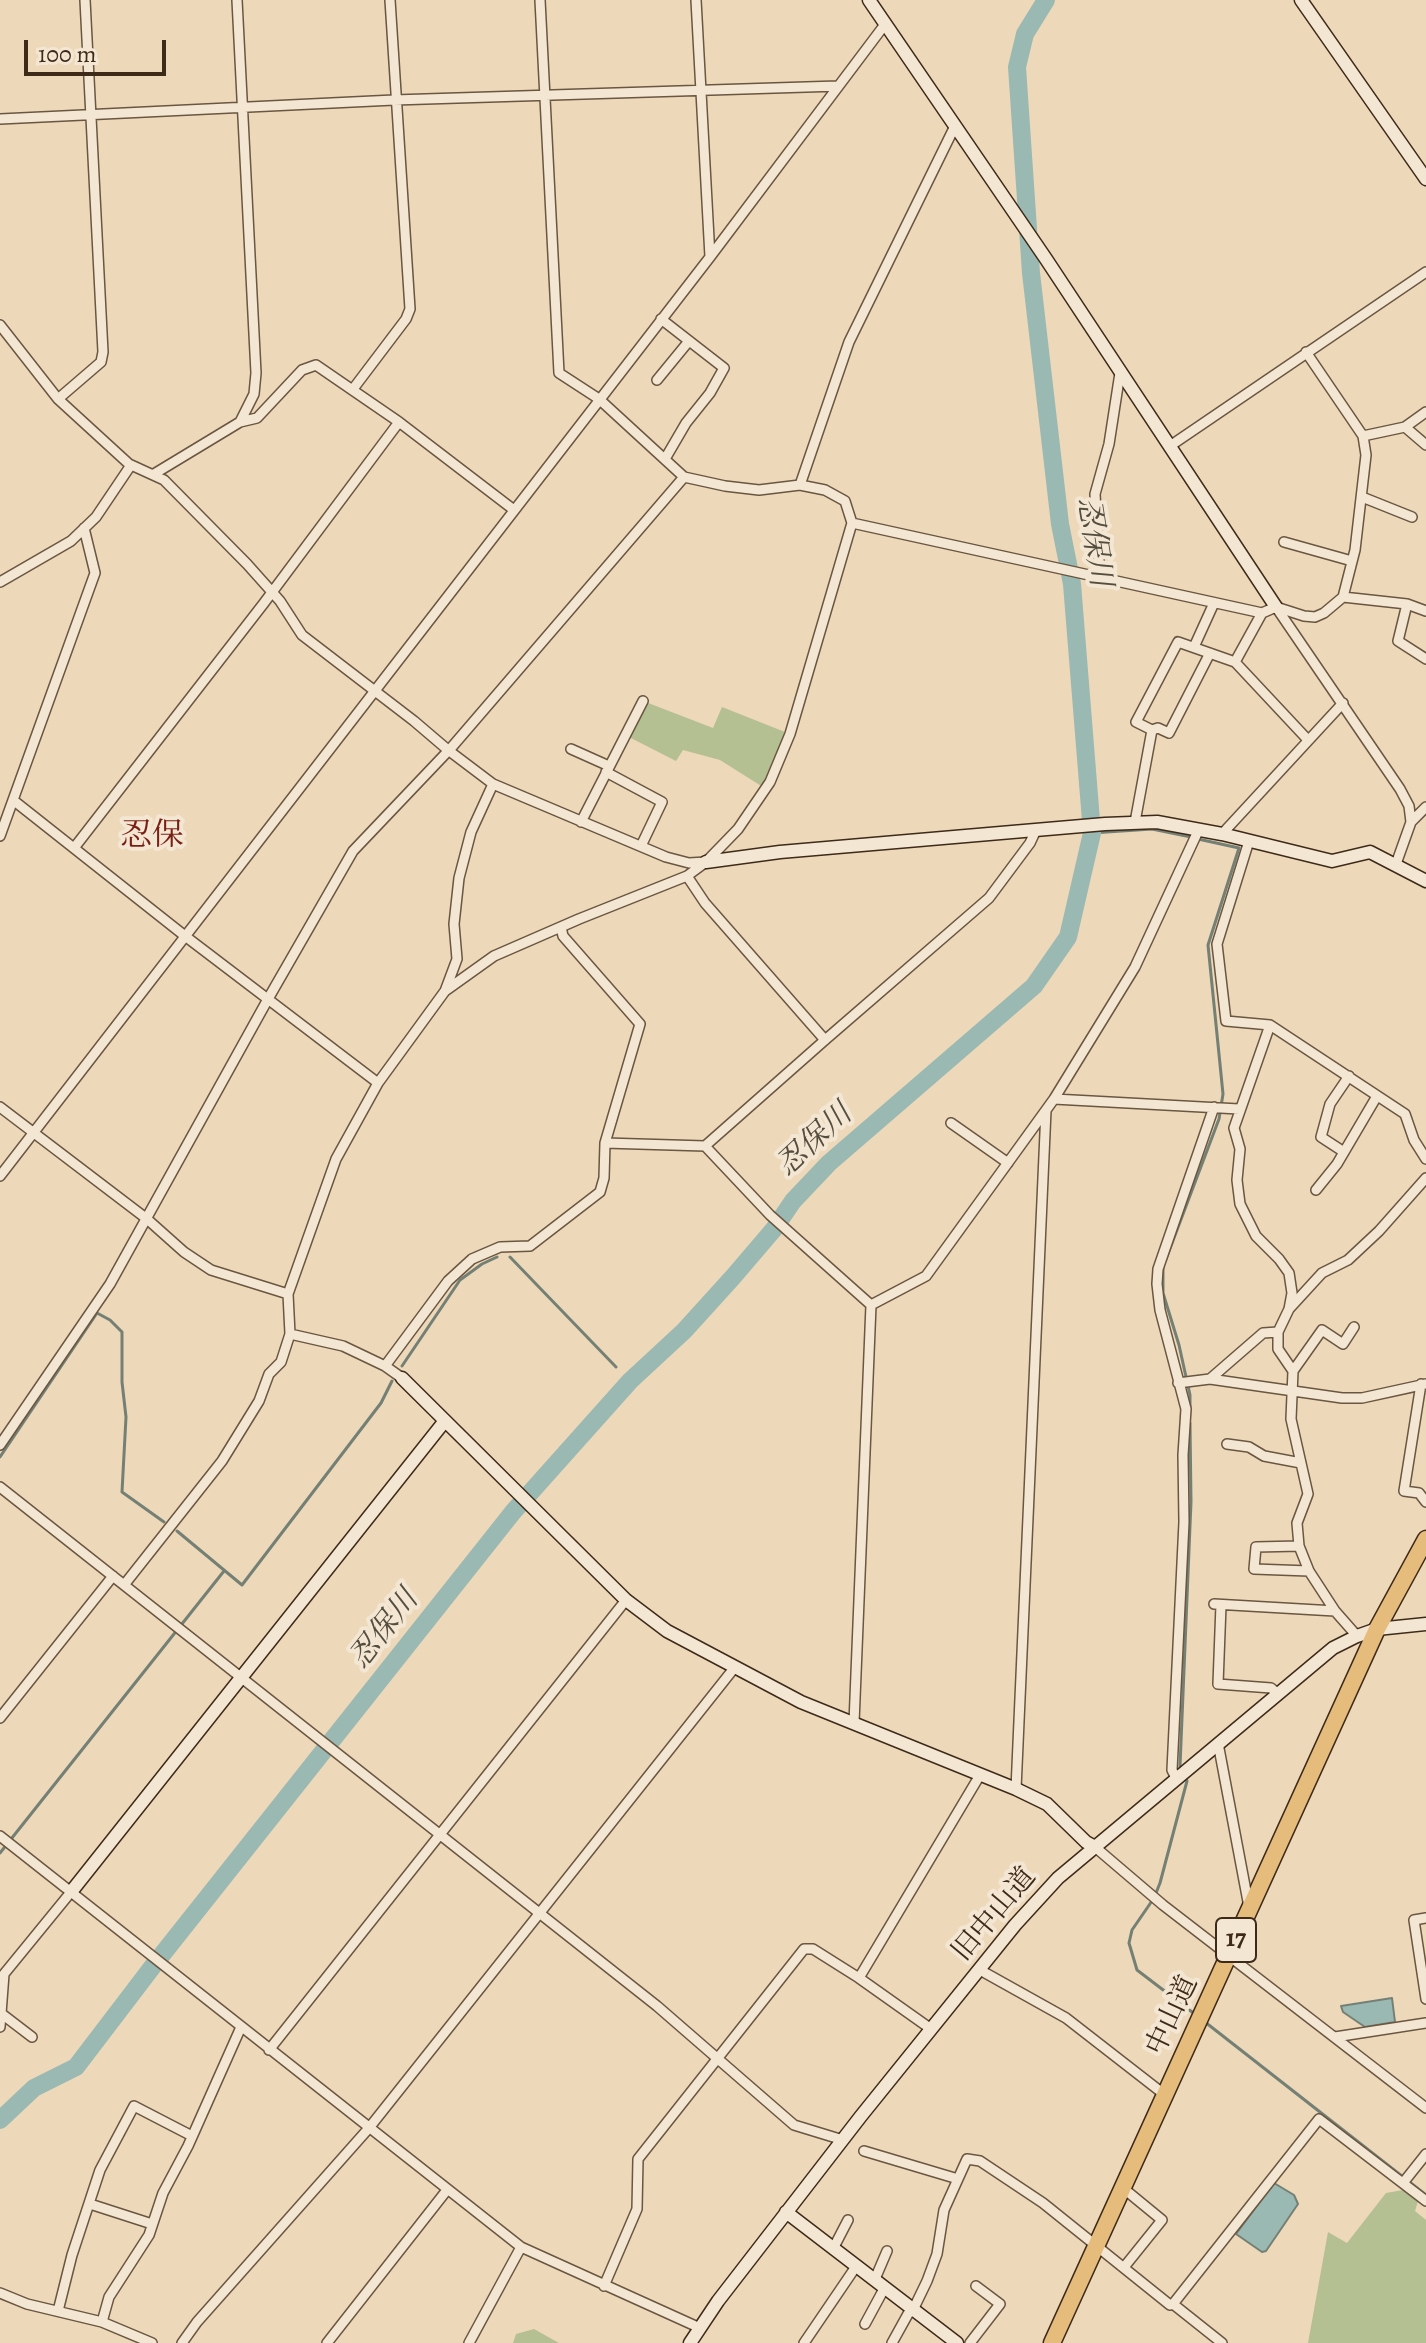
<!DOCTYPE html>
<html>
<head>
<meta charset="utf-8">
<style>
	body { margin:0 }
	#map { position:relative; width:1426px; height:2343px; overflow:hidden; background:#edd8ba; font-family:Alegreya,serif }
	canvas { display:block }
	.scale { position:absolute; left:24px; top:40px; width:142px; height:36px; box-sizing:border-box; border:4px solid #3e2a19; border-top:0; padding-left:10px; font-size:24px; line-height:28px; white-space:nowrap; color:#3e2a19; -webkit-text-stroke:6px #f3e6d2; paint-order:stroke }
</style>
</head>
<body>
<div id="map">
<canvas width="1426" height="2343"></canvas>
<div class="scale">100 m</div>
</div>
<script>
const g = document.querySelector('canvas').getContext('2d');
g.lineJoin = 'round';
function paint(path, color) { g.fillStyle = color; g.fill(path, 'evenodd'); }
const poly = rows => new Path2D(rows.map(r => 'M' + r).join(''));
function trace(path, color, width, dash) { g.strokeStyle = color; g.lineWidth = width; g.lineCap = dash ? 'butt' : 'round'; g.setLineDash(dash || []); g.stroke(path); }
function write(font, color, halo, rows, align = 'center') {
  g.font = font + ' Alegreya,"Noto Serif JP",serif'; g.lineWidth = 8; g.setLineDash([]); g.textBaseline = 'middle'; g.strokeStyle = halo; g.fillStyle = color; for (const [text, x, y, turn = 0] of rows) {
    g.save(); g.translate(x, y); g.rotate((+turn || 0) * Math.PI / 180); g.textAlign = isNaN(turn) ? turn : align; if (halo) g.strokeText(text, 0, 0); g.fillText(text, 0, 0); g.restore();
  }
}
const green = poly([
	[643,701,713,728,722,707,790,734,766,789,720,760,683,750,676,761,625,735],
	[1403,2190,1418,2201,1415,2211,1426,2220,1426,2343,1308,2343,1328,2232,1347,2243,1386,2193],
	[534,2329,559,2343,513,2343,516,2334]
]);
const water = poly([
	[1392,1998,1395,2022,1365,2027,1343,2012,1341,2006,1392,1998],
	[1274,2183,1294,2195,1298,2204,1266,2251,1262,2252,1236,2234,1274,2183]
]);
const stream = poly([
	[1092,833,1152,829,1191,837],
	[510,1257,616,1367],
	[1166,1259,1219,1119,1223,1094,1208,945,1239,848,1198,839],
	[1163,1267,1163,1293,1179,1345,1190,1395,1190,1407],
	[402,1366,460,1280,482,1264,497,1257],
	[627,1378,630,1381],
	[0,1457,97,1313,110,1320,122,1332,122,1382,126,1417,122,1492,164,1522],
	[177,1531,242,1585,381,1403,392,1381],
	[1182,1770,1180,1766,1191,1502,1190,1423],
	[1185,1777,1187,1781,1160,1883,1154,1898,1132,1930,1129,1943,1137,1970,1196,2015],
	[0,1853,224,1571],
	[1205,2022,1426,2195]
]);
const river = poly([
	[0,2120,34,2088,76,2067,153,1966,513,1512,630,1381,684,1331,733,1277,774,1229,793,1201,829,1163,1034,986,1068,937,1092,833,1072,584,1060,524,1031,273,1017,67,1025,34,1046,0]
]);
const street = poly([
	[237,0,256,373,254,394,240,422],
	[696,0,710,257],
	[0,119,394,100,838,86],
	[661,319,724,368,710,393,686,423,665,459],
	[0,325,58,399,129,464,164,480,247,564,280,601,302,635,414,721,448,750,493,784,666,857,689,863,706,862],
	[657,380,689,341],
	[353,389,406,319,410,309,390,0],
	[58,399,101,362,103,352,85,0],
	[1405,427,1426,445],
	[1363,436,1405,427,1426,412],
	[1170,446,1426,272],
	[154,474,240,422,257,418,302,370,316,365,399,422,514,510],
	[800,485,849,342,955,126],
	[1362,497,1412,517],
	[852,523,1262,613,1276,607,1304,616,1315,617,1324,613,1343,597,1355,550,1366,455,1363,436,1306,352],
	[1284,542,1352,561],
	[1100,578,1095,494,1109,444,1120,373],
	[0,582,71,541,96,517,131,465],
	[1343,597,1407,604,1426,611],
	[1407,604,1398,641,1426,659],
	[1276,607,1400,789,1409,806,1411,822,1396,864],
	[1194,647,1214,603],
	[1235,662,1308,740],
	[1152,730,1158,728,1169,733,1210,653],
	[571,749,609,766],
	[606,772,662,802,641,846],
	[13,800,185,936,378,1083],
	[581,822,643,701],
	[1135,822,1152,730,1136,722,1178,642,1235,662,1262,613],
	[1411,822,1426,807],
	[1222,834,1343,703],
	[0,836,95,573,84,528],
	[1249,841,1217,944,1226,1021,1270,1025,1405,1114,1414,1140,1426,1159],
	[74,848,264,603,399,422],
	[687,876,705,903,825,1040],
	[445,991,494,956,579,919,687,876,706,862,738,829,770,782,790,734,852,523,845,501,825,490,800,485,759,490,725,486,684,477,599,399,559,373,540,0],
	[1270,1025,1234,1128,1240,1149,1237,1180,1240,1204,1256,1236,1279,1259,1289,1273,1292,1293,1289,1309,1278,1332,1278,1349,1293,1371,1291,1419,1308,1494,1297,1523,1299,1546,1309,1571,1335,1611,1357,1636],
	[1054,1099,1239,1109],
	[0,1107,147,1219,184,1252,211,1270,288,1294],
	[951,1123,1008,1163],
	[605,1143,705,1146,825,1040,989,898,1030,843,1036,830],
	[705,1146,770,1215,871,1305,854,1723],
	[1344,1152,1321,1137,1330,1104,1349,1076],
	[0,1176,710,257,886,23],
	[1316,1190,1337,1164,1377,1096],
	[871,1305,926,1276,1054,1099,1135,967,1199,829],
	[1289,1309,1322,1273,1348,1260,1379,1231,1426,1178],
	[290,1334,343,1346,385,1366,402,1378],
	[385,1366,448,1281,472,1259,500,1247,530,1246,600,1192,604,1178,605,1143,640,1024,563,936,561,927],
	[1293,1371,1322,1330,1343,1344,1354,1327],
	[1210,1379,1263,1333,1278,1332],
	[1178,1383,1210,1379,1342,1398,1362,1398,1426,1384],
	[1421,1384,1404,1491,1419,1493,1426,1502],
	[1227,1444,1249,1447,1264,1456,1301,1463],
	[0,1445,110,1284,268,999,353,851,451,748,684,477],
	[0,1487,657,2006,794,2125,843,2140],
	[1299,1546,1256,1547,1254,1569,1309,1571],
	[124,1585,222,1461,259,1401,269,1374,281,1362,290,1334,288,1294,336,1159,378,1083,445,991,457,959,454,924,459,878,471,832,493,784],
	[1214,1604,1335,1611],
	[1221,1605,1218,1684,1271,1688,1277,1693],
	[0,1718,113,1576],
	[1218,1743,1249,1907],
	[1176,1778,1172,1770,1184,1522,1183,1455,1186,1409,1160,1310,1157,1284,1158,1269,1214,1107],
	[1016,1789,1046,1110],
	[0,1836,521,2247,700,2328],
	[1095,1847,1163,1905,1426,2108],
	[1426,1918,1414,1920,1426,1999],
	[980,1970,1066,2018,1165,2095],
	[859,1978,931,2029],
	[2,2014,32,2037],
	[0,2027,4,1974,71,1892],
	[1335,2037,1426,2023],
	[269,2050,626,1600],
	[864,2151,958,2179],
	[1403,2183,1426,2154],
	[1123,2188,1162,2220,1125,2266],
	[90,2204,152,2224],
	[834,2247,848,2220],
	[875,2279,887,2251],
	[604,2286,637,2209,638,2159,804,1949,813,1949,859,1978,980,1775],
	[0,2293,27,2304,102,2322,152,2343],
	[1173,2304,1319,2119,1426,2201],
	[58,2311,72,2255,100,2170,134,2106,192,2136],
	[102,2322,109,2297,149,2235,163,2193,188,2146,241,2027],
	[865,2324,885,2287],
	[182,2343,197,2322,369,2128,735,1667],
	[327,2343,447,2190],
	[469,2343,521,2247],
	[804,2343,857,2265],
	[892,2343,908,2314,913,2310,927,2281,937,2254,944,2210,967,2159,980,2161,1043,2203,1170,2305,1173,2304,1222,2343],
	[970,2343,1000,2304,976,2286]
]);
const secondary = poly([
	[869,0,1046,259,1276,607],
	[1301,0,1426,179],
	[706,862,780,852,1105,824,1157,822,1222,834,1332,861,1370,852,1426,881],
	[402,1378,626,1600,667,1631,801,1702,1016,1789,1047,1804,1086,1842,1095,1847],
	[71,1892,444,1422],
	[786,2212,957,2343],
	[690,2343,718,2301,861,2116,1015,1925,1058,1878,1333,1648,1357,1636,1377,1629,1426,1624]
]);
const highway = poly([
	[1052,2343,1377,1629,1426,1539]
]);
const shields = [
	[1236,1940,40]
];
const shieldNames = [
	["17",1236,1940]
];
const streetNames = [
	["旧中山道",995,1915,-50],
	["中山道",1173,2016,-65]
];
const waterNames = [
	["忍保川",1093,542,81],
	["忍保川",815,1141,-43],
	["忍保川",385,1630,-52]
];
const quarterNames = [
	["忍保",152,837]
];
paint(green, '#b4bf92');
paint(water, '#99b9b2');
trace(water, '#758075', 2);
trace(stream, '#758075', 3);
trace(river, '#99b9b2', 18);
trace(street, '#6a5641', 12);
trace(secondary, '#3e2a19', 15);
trace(highway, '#3e2a19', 19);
trace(street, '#f3e6d2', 9);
trace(secondary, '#f3e6d2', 12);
trace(highway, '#e6bc7d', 16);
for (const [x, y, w] of shields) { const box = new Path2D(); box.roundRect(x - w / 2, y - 22, w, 44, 6); g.fillStyle = '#f3e6d2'; g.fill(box); trace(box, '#3e2a19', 2); }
write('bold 26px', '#3e2a19', null, shieldNames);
write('28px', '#3e2a19', '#f3e6d2', streetNames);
write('italic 30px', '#554e3f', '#f3e6d2', waterNames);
write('32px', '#7a1f14', '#f3e6d2', quarterNames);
</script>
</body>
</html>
